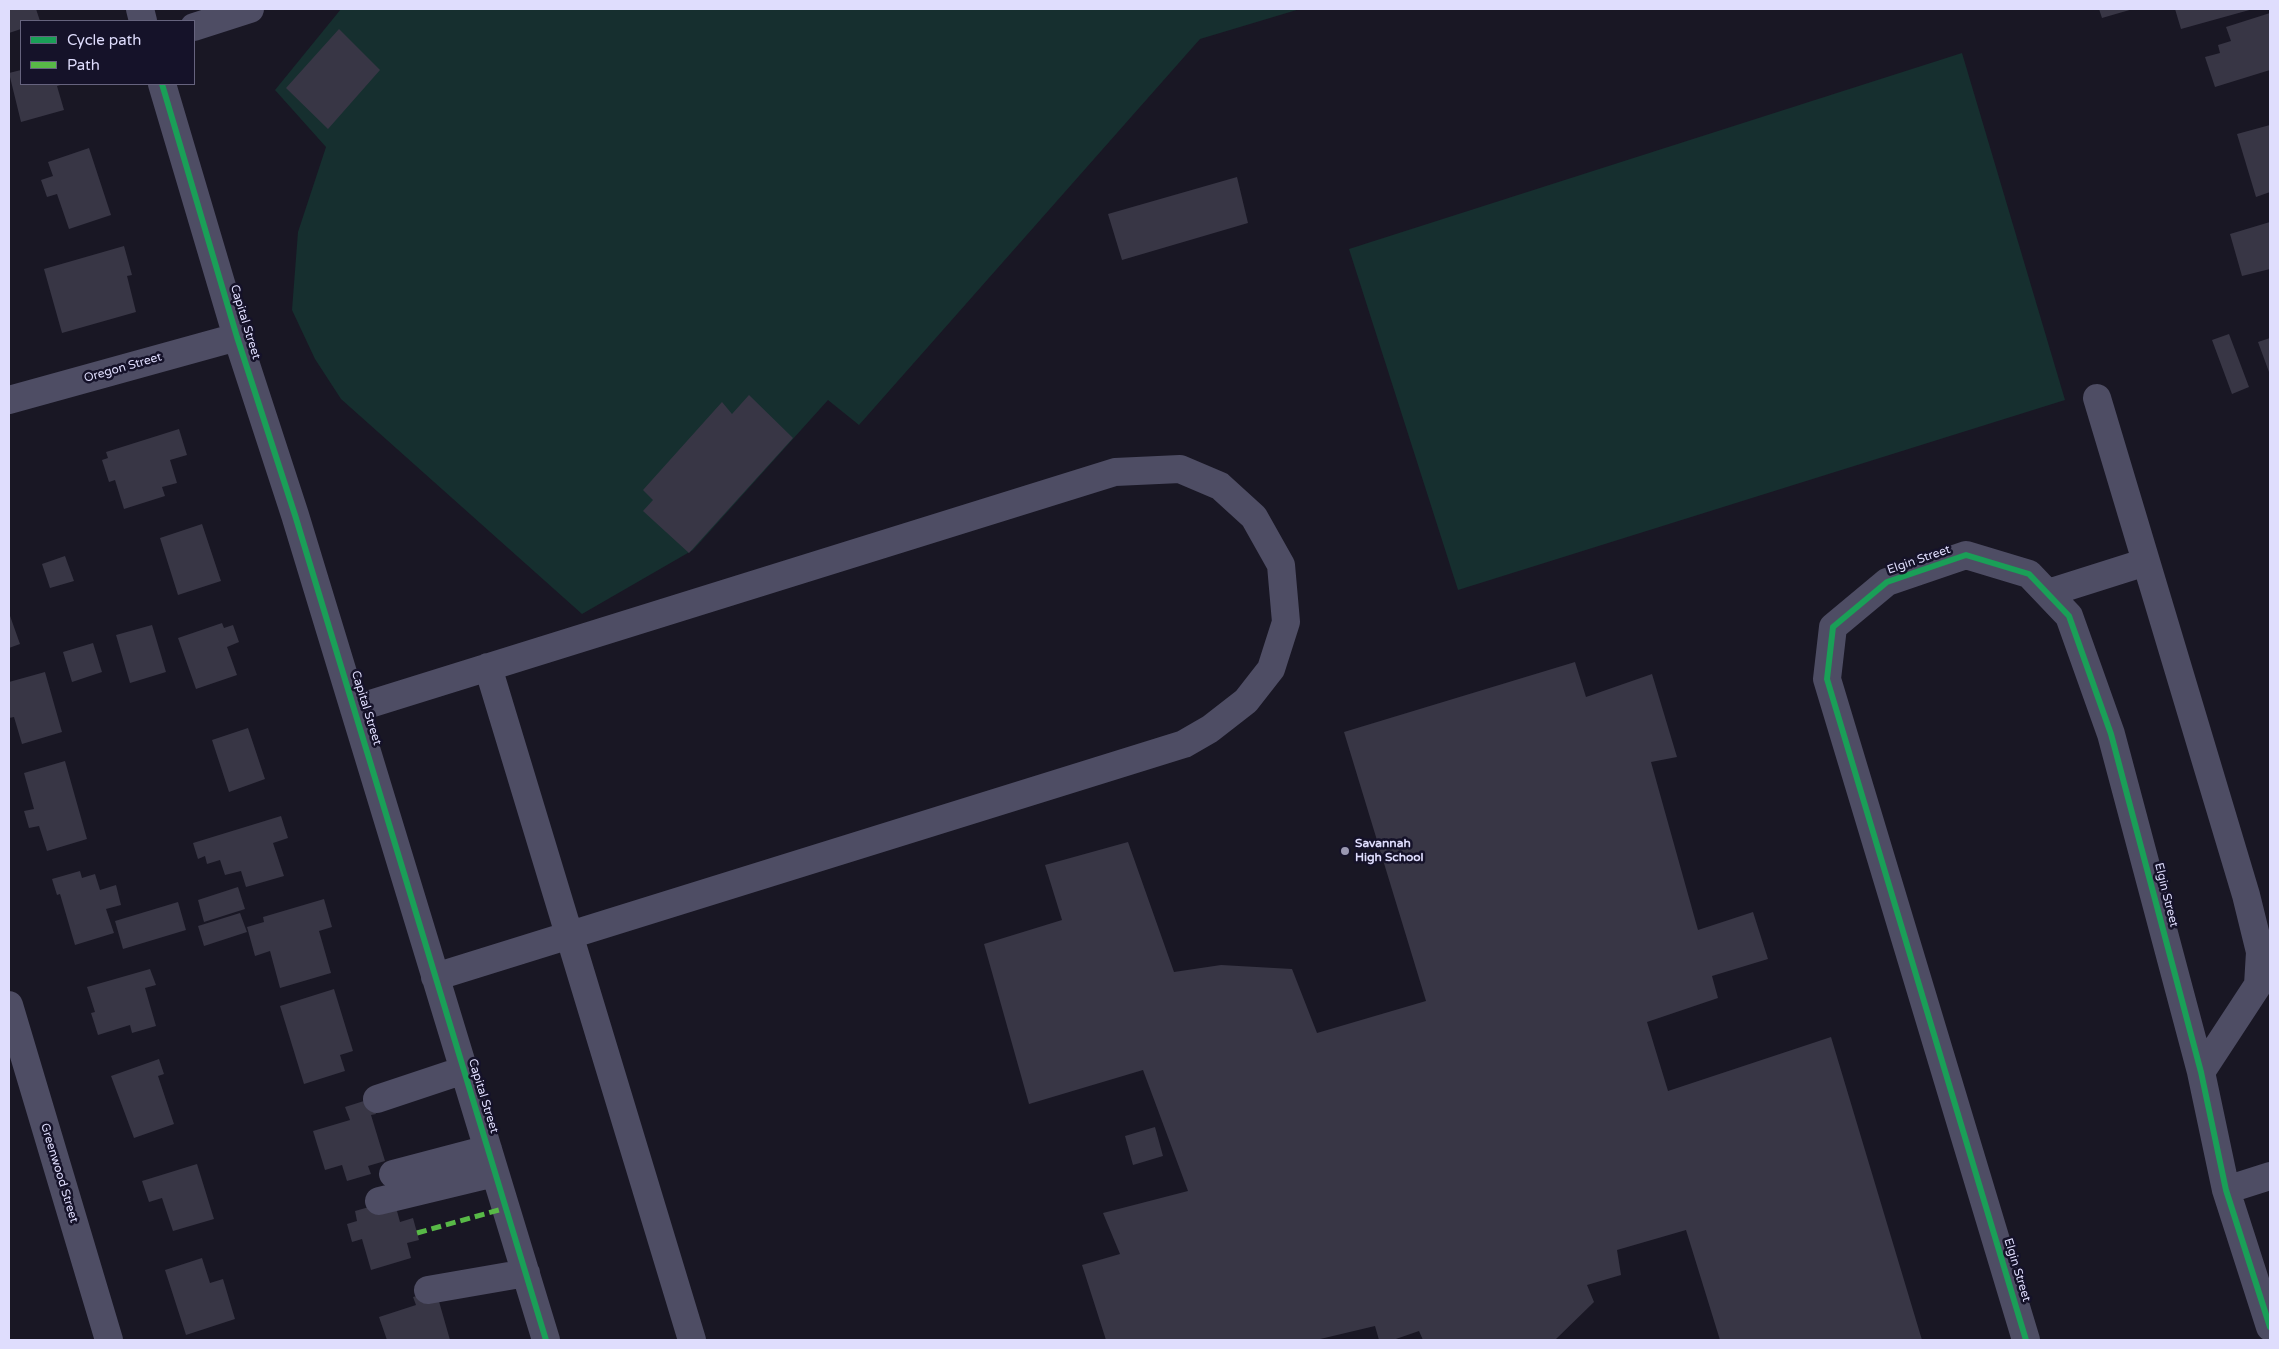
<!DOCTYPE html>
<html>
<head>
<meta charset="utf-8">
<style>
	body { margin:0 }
	#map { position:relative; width:2279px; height:1349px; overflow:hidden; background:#191724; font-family:"Varela Round",sans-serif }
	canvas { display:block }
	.frame { position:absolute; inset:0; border:10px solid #dfddfd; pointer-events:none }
	.legend { position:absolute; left:20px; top:20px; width:175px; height:65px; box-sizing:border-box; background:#151229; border:1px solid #66637e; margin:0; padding:6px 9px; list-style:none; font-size:15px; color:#dfddfd }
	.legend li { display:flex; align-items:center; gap:10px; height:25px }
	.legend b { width:25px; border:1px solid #66637e }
</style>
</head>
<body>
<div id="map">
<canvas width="2279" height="1349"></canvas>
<div class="frame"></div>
<ul class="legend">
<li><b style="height:6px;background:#1a9f57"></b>Cycle path</li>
<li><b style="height:6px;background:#58b947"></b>Path</li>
</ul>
</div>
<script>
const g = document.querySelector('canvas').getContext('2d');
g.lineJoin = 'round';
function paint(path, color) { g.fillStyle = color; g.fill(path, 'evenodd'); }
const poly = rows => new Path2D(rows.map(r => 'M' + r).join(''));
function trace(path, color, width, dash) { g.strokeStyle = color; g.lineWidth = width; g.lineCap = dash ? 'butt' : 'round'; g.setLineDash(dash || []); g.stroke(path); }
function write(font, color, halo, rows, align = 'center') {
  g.font = font + ' "Varela Round",sans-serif'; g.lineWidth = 5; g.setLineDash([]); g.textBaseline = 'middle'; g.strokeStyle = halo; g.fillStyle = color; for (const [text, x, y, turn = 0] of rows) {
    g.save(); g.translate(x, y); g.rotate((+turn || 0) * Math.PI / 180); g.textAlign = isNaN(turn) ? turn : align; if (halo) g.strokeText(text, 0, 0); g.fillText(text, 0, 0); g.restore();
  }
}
const green = poly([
	[341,9,1300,9,1200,39,859,425,828,400,693,550,582,614,341,399,315,359,292,310,298,232,326,147,275,90],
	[1962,53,2065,400,1458,590,1349,249]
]);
const building = poly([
	[9,9,36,9,40,21,21,21,21,29,9,33],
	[2099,9,2133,9,2102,18],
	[2175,9,2253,9,2181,29],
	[2270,13,2270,70,2215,87,2205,57,2220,53,2218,45,2231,41,2226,27],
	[339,29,380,70,328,129,286,88],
	[21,70,21,84,64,84,57,86,64,110,21,122,9,73],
	[2270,125,2270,192,2256,197,2237,134],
	[89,148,111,215,69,229,57,194,47,197,41,180,53,176,48,162],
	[1237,177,1248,223,1122,260,1108,214],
	[2270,222,2270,269,2242,276,2230,234],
	[124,246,132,275,127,276,136,312,62,333,44,269],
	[2229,334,2249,387,2232,394,2212,340],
	[2270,338,2270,371,2269,372,2258,342],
	[749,395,793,438,689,553,643,511,653,500,643,490,722,402,732,414],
	[179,429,187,455,170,460,177,483,162,487,165,496,124,509,115,480,109,482,102,460,108,458,106,452],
	[202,524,221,581,178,595,160,538],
	[65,556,74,581,50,588,42,564],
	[9,613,20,644,9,648],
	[222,623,224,628,233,625,239,642,227,647,237,675,196,689,178,638],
	[152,625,166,672,130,683,116,635],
	[93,643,102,672,72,682,63,652],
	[1575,662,1586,697,1652,674,1677,757,1651,762,1698,930,1753,912,1768,959,1712,976,1718,998,1647,1022,1668,1091,1831,1037,1922,1340,1720,1340,1686,1230,1617,1250,1621,1275,1587,1285,1594,1302,1555,1340,1423,1340,1419,1331,1393,1340,1379,1340,1375,1326,1316,1340,1106,1340,1082,1265,1120,1254,1103,1213,1188,1191,1143,1070,1029,1104,984,944,1062,920,1045,865,1128,842,1174,972,1221,965,1292,969,1317,1033,1426,1001,1344,732],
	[45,672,62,732,22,744,14,717,9,718,9,682],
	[248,728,265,779,229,792,212,740],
	[65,761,87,839,47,851,39,826,29,828,24,811,34,809,24,773],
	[281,816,288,838,273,843,284,876,246,887,241,871,225,875,220,860,207,864,205,856,198,859,193,843],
	[80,871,82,878,95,874,100,890,116,885,121,905,106,909,114,933,75,945,60,894,57,895,52,879],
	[238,887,245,909,204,922,198,900],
	[324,899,332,927,319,931,331,973,280,988,270,951,255,956,247,927,264,922,263,917],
	[178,902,186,930,123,949,115,921],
	[240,913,247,932,204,946,198,926],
	[150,969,156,985,145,988,156,1026,132,1033,130,1025,98,1035,91,1013,95,1012,87,987],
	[334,989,353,1051,340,1055,345,1071,304,1084,280,1006],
	[159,1059,164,1074,158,1076,174,1124,134,1138,111,1076],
	[367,1100,372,1100,376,1114,371,1115,385,1161,368,1166,371,1174,347,1181,342,1165,325,1170,313,1131,350,1120,345,1107],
	[1155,1127,1163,1156,1133,1165,1125,1136],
	[197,1164,214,1219,173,1231,162,1198,149,1202,142,1181],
	[394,1200,400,1222,413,1218,419,1240,407,1243,411,1258,371,1270,362,1239,352,1242,347,1224,357,1221,355,1211],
	[202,1258,210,1283,223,1279,235,1319,186,1335,165,1270],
	[436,1291,450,1340,387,1340,379,1317,416,1305,413,1297]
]);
const minor = poly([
	[140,9,143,21],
	[194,27,250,9],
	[162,84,237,337,295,515,546,1340],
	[2097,398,2246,895,2260,952,2258,985,2201,1072],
	[9,400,237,337],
	[2048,593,2146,562],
	[488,667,692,1340],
	[354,709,1115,472,1180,469,1220,486,1254,517,1281,565,1286,622,1271,669,1246,701,1210,729,1184,744,435,977],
	[9,1005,109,1340],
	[377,1099,464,1070],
	[393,1174,488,1149],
	[2226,1190,2270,1176],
	[379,1201,495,1173],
	[428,1290,526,1273],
	[2026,1340,1827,679,1833,627,1887,582,1966,555,2029,574,2069,616,2111,734,2201,1072,2226,1190,2270,1327]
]);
const quiet = poly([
	[417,1233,506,1208]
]);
const cycleway = poly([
	[162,84,237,337,295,515,546,1340],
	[2026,1340,1827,679,1833,627,1887,582,1966,555,2029,574,2069,616,2111,734,2201,1072,2226,1190,2270,1327]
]);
const markers = [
	[1345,851,5,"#9a98b1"]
];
const streetNames = [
	["Capital Street",245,322,73],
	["Oregon Street",123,368,-16],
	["Elgin Street",1919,560,-19],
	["Capital Street",366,708,73],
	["Elgin Street",2166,895,76],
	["Capital Street",483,1096,73],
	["Greenwood Street",59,1173,73],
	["Elgin Street",2017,1270,73]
];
const poiNames = [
	["Savannah",1355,844],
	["High School",1355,858]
];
paint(green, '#162f2f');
paint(building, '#383645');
trace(minor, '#4e4d64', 28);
trace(quiet, '#58b947', 5, [10, 5]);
trace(cycleway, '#1a9f57', 6);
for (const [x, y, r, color] of markers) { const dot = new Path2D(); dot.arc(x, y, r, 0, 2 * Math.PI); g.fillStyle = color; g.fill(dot); trace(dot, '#151229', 2); }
write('12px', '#dfddfd', '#151229', streetNames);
write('bold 12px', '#dfddfd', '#151229', poiNames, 'left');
</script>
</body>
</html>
